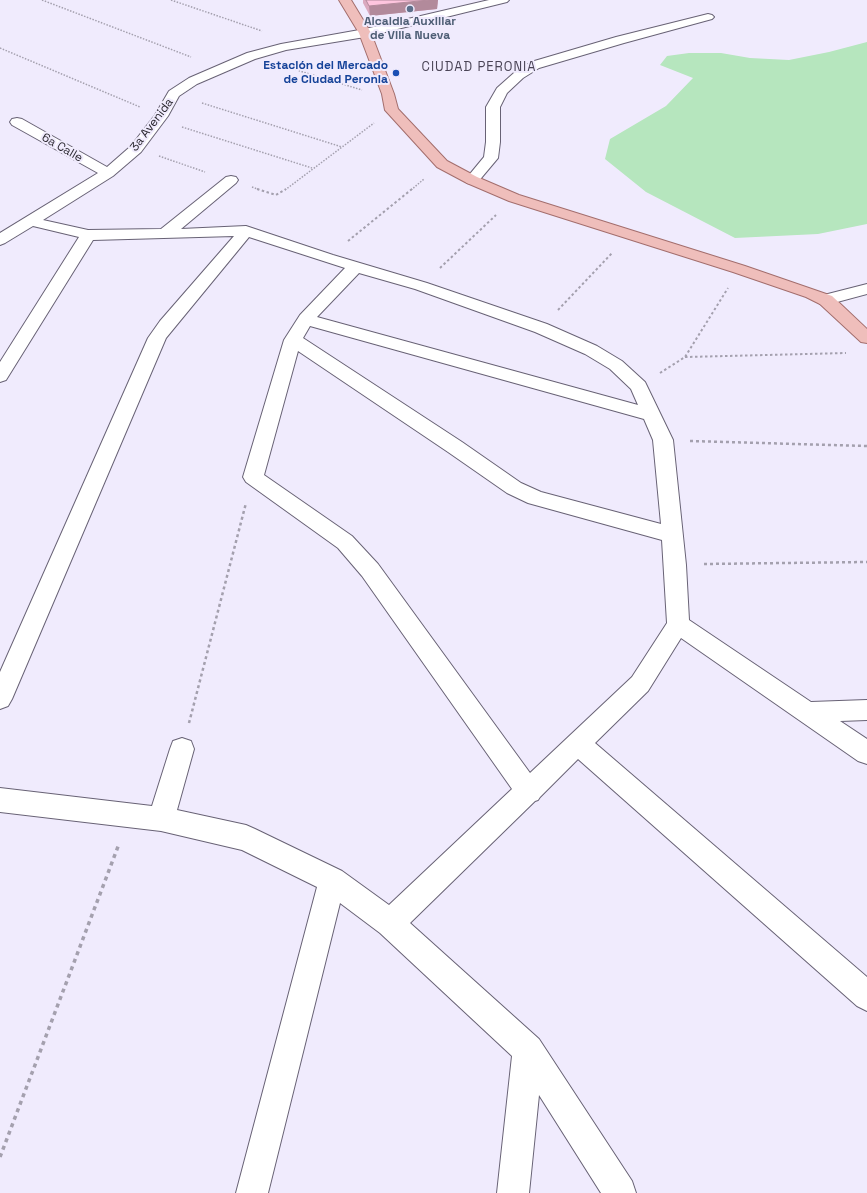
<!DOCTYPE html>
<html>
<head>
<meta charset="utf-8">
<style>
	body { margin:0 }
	canvas { display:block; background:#f0ebfd }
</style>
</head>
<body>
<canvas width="867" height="1193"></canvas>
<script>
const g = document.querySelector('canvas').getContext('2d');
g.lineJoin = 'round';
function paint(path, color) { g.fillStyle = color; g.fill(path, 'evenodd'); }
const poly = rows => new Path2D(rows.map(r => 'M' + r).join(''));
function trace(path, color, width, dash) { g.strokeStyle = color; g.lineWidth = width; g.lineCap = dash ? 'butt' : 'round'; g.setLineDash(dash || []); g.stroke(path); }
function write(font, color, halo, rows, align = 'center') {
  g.font = font + ' "Space Grotesk",sans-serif'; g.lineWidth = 4; g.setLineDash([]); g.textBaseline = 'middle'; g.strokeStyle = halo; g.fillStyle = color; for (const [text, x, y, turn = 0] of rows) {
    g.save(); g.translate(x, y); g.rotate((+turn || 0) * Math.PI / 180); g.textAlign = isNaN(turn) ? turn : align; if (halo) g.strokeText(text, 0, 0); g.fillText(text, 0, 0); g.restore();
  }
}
const green = poly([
	[867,42,867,224,818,234,735,238,646,192,605,159,610,139,666,106,693,78,660,65,667,56,689,53,721,53,750,58,789,60,829,52]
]);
const pathFar3 = poly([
	[42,0,191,57],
	[171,0,262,31],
	[0,48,140,107],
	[290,68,362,90],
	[202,103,342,147],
	[182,127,312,168],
	[159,156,205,172],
	[252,187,260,190],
	[285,190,374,123],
	[411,190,424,179]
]);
const pathFar2 = poly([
	[257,189,276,195,286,189],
	[348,241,412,189],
	[440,268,496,215],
	[558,310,613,252],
	[685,357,846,353],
	[660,373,685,357,728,288]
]);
const pathFar1 = poly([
	[690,441,867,446],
	[704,564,867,562],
	[189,723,246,503]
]);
const path = poly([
	[0,1157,119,844]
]);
const minor = poly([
	[489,0,509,0,507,2,365,37,286,50,255,59,197,84,179,96,168,116,141,152,113,176,43,220,88,230,161,229,226,177,231,176,236,177,238,180,236,183,181,229,246,226,333,255,427,283,547,324,597,346,622,361,645,382,673,440,686,565,689,620,811,702,867,700,867,720,840,721,867,739,867,764,858,761,681,638,648,691,595,743,867,977,867,1011,857,1006,578,759,540,797,538,800,535,801,410,923,539,1039,632,1181,636,1193,601,1193,539,1095,529,1193,497,1193,512,1056,380,933,340,903,268,1193,236,1193,317,887,242,850,161,831,0,812,0,788,152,806,170,749,173,741,182,738,191,741,194,749,177,810,246,825,255,829,342,871,389,905,512,789,362,576,338,548,246,482,243,477,284,340,300,315,345,268,249,237,166,338,12,699,8,706,0,709,0,672,148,338,160,321,234,236,93,240,6,380,0,382,0,362,79,237,33,226,5,243,0,245,0,233,98,173,12,125,10,122,12,119,17,118,22,119,107,167,131,146,155,115,169,91,189,78,247,53,281,44,365,29,489,0],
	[359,273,415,289,535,332,585,354,610,369,631,389,638,405,317,317,359,273],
	[310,326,644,419,653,440,661,524,541,492,521,483,462,442,303,338,310,326],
	[298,351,448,452,507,493,528,503,662,540,667,623,632,677,530,773,378,564,352,536,264,475,298,351],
	[708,14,712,15,714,17,712,19,624,43,539,68,523,78,507,93,500,107,500,142,498,158,477,183,472,184,467,183,465,180,484,157,486,142,486,107,497,88,515,72,531,62,616,37,708,14],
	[867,284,867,294,826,305,820,304,818,300,820,296,867,284]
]);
const major = poly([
	[339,0,351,0,371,33,394,94,398,109,447,161,477,177,519,195,745,266,832,296,867,329,867,343,861,342,820,304,806,297,733,272,509,201,467,183,437,167,385,110,382,94,359,33,339,0]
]);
const wall = poly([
	[363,0,438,0,437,9,370,16,363,3]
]);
const shadedWall = poly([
	[429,0,438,0,437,9,370,16,369,6]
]);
const building = poly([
	[366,0,429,0,369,6,366,0]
]);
const markers = [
	[410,9,4,"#5c6f8a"],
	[396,73,4,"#1a4fb4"]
];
const farServicenames = [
	["Alcaldia Auxiliar",410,22],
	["de Villa Nueva",410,36]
];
const farTransitnames = [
	["Estación del Mercado",388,66],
	["de Ciudad Peronia",388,80]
];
const farStreetnames = [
	["3a Avenida",152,125,-53],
	["6a Calle",62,148,30]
];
const farNeighbourhoodnames = [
	["CIUDAD PERONIA",479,67]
];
paint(green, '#b6e6be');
trace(minor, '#686275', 2);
trace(major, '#a36e6d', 2);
trace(pathFar3, '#a4a0ae', 1.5, [1.5, 1.5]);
trace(pathFar2, '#a4a0ae', 2, [2.5, 2.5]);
trace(pathFar1, '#a4a0ae', 2.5, [3, 3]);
trace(path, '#a4a0ae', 3.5, [4, 4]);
paint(minor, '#fff');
paint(major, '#efbebb');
paint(wall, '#daa9bf');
paint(shadedWall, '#b28a9b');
paint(building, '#fec5de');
trace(building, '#b28a9b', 1);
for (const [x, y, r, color] of markers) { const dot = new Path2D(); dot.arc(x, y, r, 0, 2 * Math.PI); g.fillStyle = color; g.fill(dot); trace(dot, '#f0ebfd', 1.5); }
write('bold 12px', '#4e5e75', '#f0ebfd', farServicenames);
write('bold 12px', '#164399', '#f0ebfd', farTransitnames, 'right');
write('12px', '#2b2830', '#f0ebfd', farStreetnames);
g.letterSpacing = '1px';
write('13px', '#4a4456', '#f0ebfd', farNeighbourhoodnames);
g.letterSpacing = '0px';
</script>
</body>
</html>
